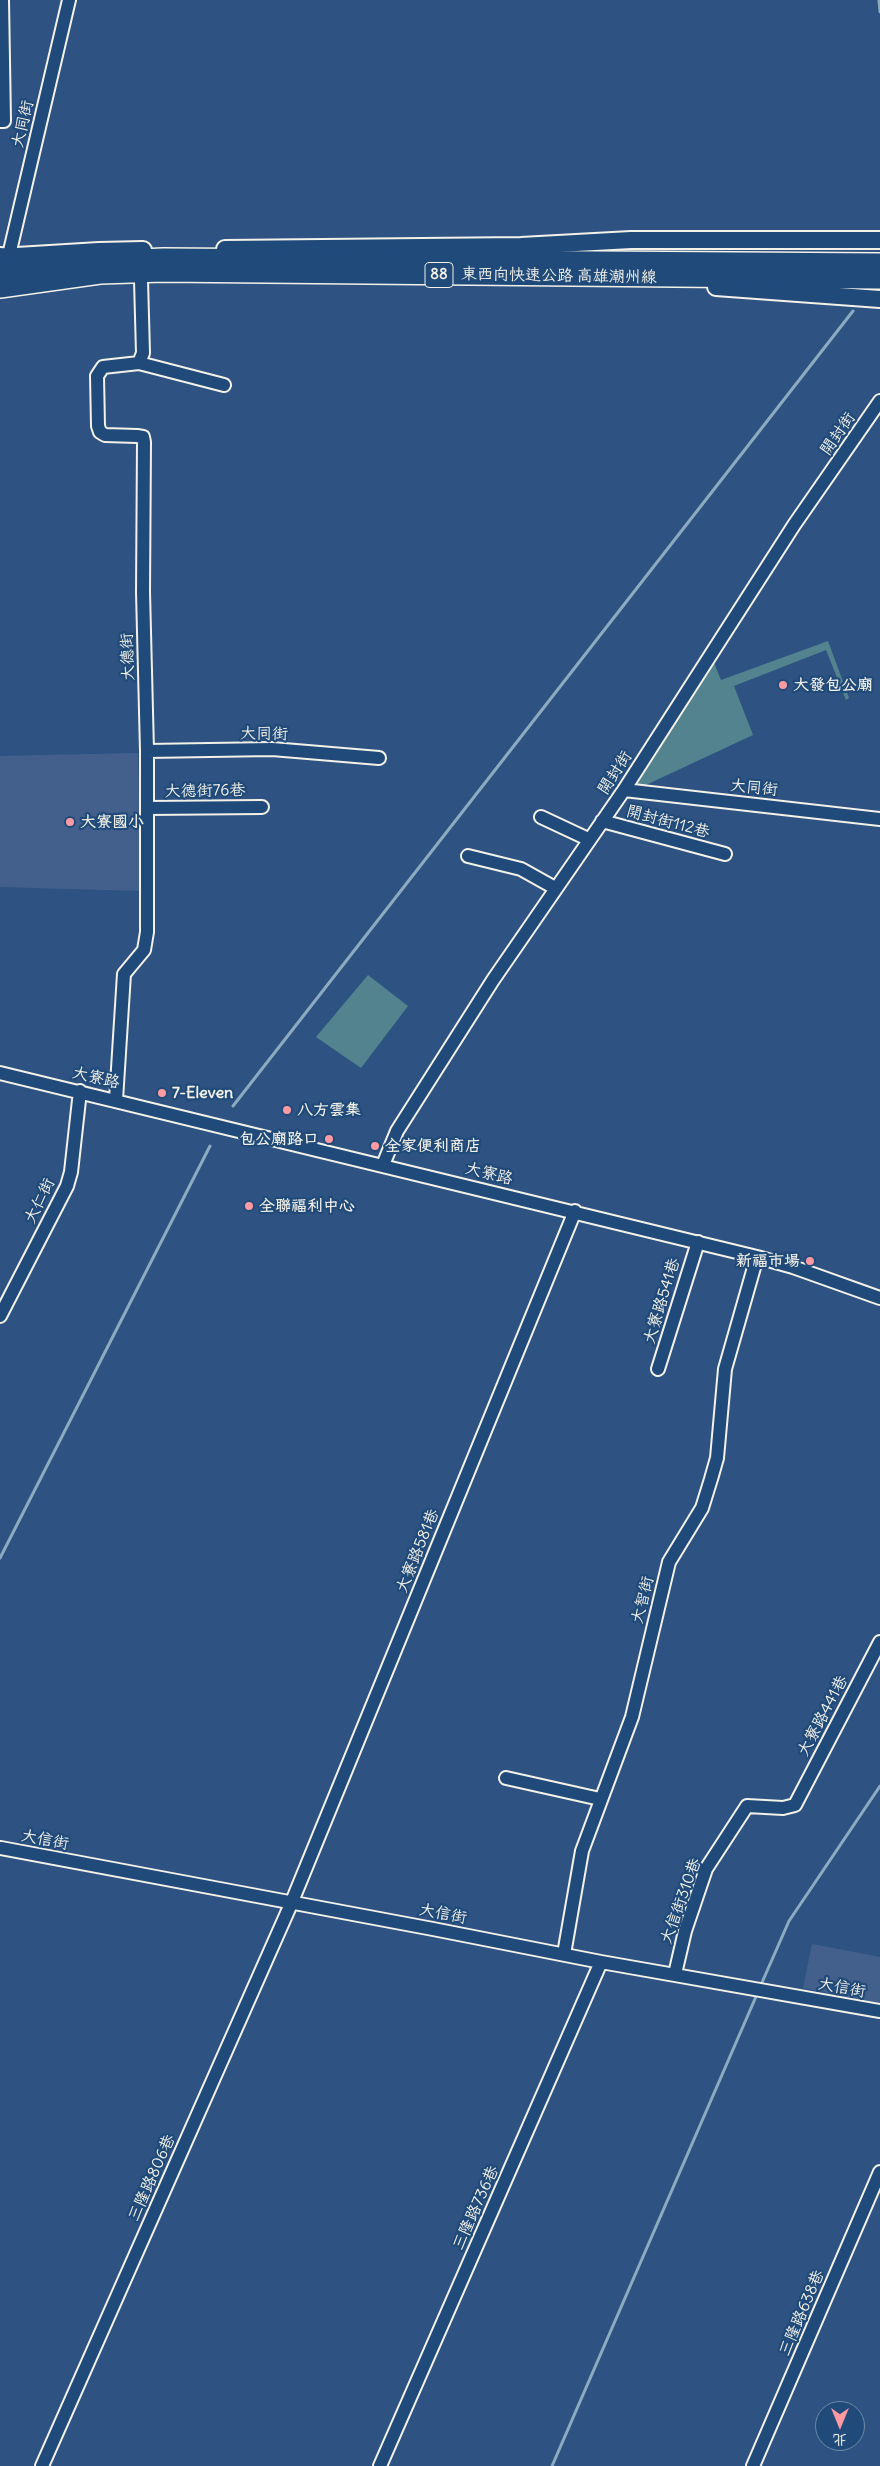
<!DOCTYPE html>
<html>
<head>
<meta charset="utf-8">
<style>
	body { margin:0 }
	#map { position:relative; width:880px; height:2466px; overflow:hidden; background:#2e5382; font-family:Delius,"LXGW WenKai TC",sans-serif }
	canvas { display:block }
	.north { position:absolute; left:815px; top:2401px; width:50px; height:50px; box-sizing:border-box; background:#1f4a7a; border:1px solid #748da6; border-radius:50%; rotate:180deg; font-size:14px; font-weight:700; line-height:20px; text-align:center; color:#f4f1e8 }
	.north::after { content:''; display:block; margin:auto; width:18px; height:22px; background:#ff9aa2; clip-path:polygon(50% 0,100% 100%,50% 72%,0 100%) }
</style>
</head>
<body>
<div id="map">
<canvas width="880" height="2466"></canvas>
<div class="north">北</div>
</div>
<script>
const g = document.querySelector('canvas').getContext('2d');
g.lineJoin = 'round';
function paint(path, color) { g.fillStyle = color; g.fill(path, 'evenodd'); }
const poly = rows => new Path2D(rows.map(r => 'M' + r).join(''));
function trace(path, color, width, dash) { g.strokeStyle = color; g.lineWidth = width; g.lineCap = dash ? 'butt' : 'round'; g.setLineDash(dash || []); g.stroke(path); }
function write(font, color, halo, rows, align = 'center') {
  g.font = font + ' Delius,"LXGW WenKai TC",sans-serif'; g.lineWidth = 4.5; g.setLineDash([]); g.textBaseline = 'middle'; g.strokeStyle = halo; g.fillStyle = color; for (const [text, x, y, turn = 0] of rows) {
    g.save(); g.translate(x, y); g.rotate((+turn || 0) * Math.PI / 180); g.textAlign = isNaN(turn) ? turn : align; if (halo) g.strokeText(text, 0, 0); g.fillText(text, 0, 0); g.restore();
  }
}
const built = poly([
	[138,753,140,891,0,887,0,756],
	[812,1944,880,1957,880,2003,803,1988]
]);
const green = poly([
	[828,641,849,698,846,700,826,650,734,686,753,735,633,791,711,655,721,680],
	[368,975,408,1006,361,1068,316,1037]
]);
const stream = poly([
	[879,0,880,12],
	[233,1106,853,311],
	[0,1558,210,1146],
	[760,1987,789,1921,880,1786],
	[552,2466,758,1992]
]);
const minor = poly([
	[0,121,4,121,2,0],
	[0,254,9,255,69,0],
	[139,363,224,385],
	[147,751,272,749,379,758],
	[624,790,880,819],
	[147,808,262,807],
	[541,817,588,839],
	[602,821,725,854],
	[468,856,521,869,555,888],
	[0,1073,757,1257,793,1267,880,1298],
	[116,1100,124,974,144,950,147,932,147,751,143,592,144,442,143,437,137,436,105,435,100,432,98,426,97,376,103,367,139,363,143,353,141,280],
	[383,1165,397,1131,493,980,624,790,794,525,880,401],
	[0,1316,67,1186,71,1172,80,1091],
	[658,1369,698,1242],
	[506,1778,600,1799],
	[1,1848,433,1929,601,1962,880,2011],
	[564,1954,582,1851,632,1717,669,1562,702,1508,711,1479,717,1458,725,1369,757,1257],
	[675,1974,685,1931,706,1869,747,1806,783,1808,795,1805,880,1642],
	[42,2466,291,1904,575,1211],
	[380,2466,601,1962],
	[753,2466,880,2172]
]);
const major = poly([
	[225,249,521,246,631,240,880,240],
	[0,257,99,251,143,250],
	[716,287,880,299]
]);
const highway = poly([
	[0,273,23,268,99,261,163,258,880,263],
	[0,288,100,274,163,272,880,279]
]);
const markers = [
	[783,685,5,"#ff9aa2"],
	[70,822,5,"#ff9aa2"],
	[162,1093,5,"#ff9aa2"],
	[287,1110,5,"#ff9aa2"],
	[329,1139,5,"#ff9aa2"],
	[375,1146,5,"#ff9aa2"],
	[249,1206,5,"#ff9aa2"],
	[810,1261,5,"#ff9aa2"]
];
const shields = [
	[439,275,28]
];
const shieldNames = [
	["88",439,275]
];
const streetNames = [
	["大同街",23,124,-77],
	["東西向快速公路 高雄潮州線",559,276,1],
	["開封街",838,434,-55],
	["大德街",128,657,-92],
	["大同街",264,734,1],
	["開封街",615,773,-57],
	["大同街",754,788,6],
	["大德街76巷",205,791,-1],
	["開封街112巷",668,822,15],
	["大寮路",96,1078,13],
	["大寮路",489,1174,14],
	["大仁街",40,1201,-64],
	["大寮路541巷",662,1301,-73],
	["大寮路581巷",418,1551,-68],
	["大智街",643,1600,-76],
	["大寮路441巷",823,1716,-62],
	["大信街",45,1840,11],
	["大信街310巷",681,1901,-70],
	["大信街",443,1914,11],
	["大信街",842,1988,10],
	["三隆路806巷",152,2178,-66],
	["三隆路736巷",476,2208,-66],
	["三隆路638巷",802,2313,-67]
];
const poiNames = [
	["大發包公廟",793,685],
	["大寮國小",80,822],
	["7-Eleven",172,1093],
	["八方雲集",297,1110],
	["包公廟路口",319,1139,"right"],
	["全家便利商店",385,1146],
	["全聯福利中心",259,1206],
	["新福市場",800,1261,"right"]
];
paint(built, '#43608d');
paint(green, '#52838e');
trace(stream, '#8dabc0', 3);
trace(minor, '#f4f1e8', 16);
trace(major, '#f4f1e8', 20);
trace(highway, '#f4f1e8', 22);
trace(minor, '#1f4a7a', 12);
trace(major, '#1f4a7a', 16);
trace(highway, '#1f4a7a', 19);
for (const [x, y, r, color] of markers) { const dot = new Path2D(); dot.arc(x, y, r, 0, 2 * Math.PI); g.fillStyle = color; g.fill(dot); trace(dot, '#1f4a7a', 2); }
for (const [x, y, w] of shields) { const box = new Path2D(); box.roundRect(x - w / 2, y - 12.5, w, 25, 4); g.fillStyle = '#1f4a7a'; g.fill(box); trace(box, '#f4f1e8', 1); }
write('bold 15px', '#f4f1e8', null, shieldNames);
write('16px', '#f4f1e8', '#1f4a7a', streetNames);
write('bold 16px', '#f4f1e8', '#1f4a7a', poiNames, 'left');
</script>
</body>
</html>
